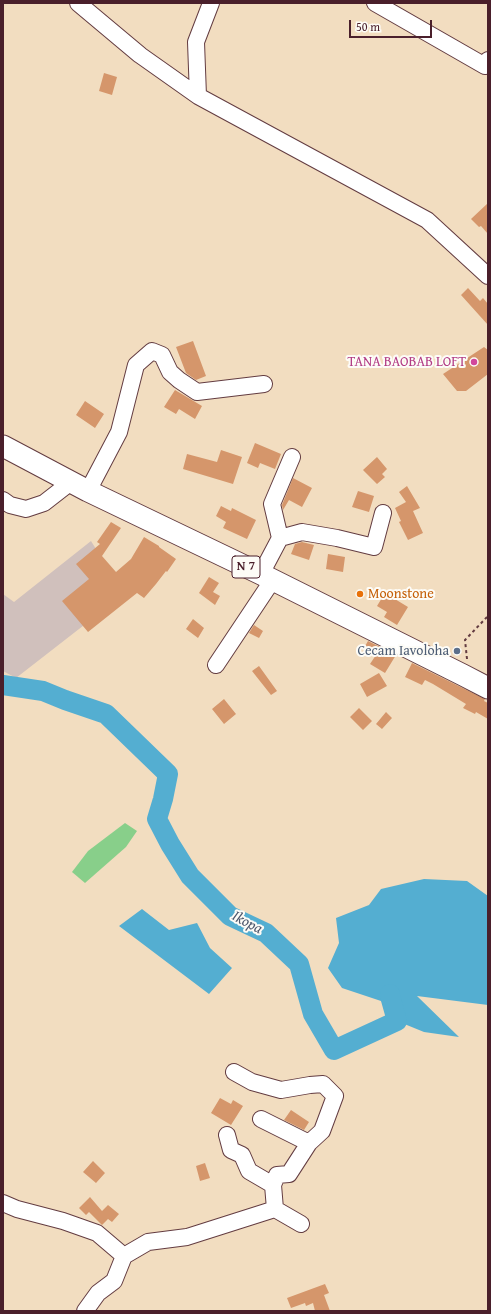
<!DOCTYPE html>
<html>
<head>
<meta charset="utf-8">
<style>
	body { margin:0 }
	#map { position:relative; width:491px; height:1314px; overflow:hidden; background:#f2ddc0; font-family:"Gentium Book Plus",serif }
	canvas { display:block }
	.frame { position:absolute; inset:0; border:4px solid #4a1f2b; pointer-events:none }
	.scale { position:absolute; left:349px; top:20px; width:83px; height:18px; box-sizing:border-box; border:2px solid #4a1f2b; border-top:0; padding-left:5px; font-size:12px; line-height:14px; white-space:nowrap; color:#4a1f2b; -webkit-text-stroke:3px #fdfcf7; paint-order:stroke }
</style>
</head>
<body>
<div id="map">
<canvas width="491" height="1314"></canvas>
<div class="frame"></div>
<div class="scale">50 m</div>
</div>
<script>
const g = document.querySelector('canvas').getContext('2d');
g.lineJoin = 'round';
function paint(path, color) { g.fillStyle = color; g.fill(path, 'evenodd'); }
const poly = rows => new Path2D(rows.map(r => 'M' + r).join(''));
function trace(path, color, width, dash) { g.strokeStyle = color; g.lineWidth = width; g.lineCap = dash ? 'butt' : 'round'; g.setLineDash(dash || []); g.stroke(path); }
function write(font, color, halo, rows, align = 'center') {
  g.font = font + ' "Gentium Book Plus",serif'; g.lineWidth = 4; g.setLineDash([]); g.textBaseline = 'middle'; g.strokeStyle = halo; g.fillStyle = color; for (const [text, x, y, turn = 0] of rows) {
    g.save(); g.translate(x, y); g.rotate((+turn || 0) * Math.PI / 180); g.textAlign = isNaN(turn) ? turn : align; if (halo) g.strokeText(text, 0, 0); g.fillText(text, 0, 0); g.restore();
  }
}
const industrial = poly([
	[91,541,124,594,16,678,3,671,3,594,14,602]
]);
const green = poly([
	[125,823,137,831,126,847,85,883,72,872,88,851]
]);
const water = poly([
	[424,879,467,881,488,896,488,1005,417,996,459,1037,424,1032,397,1021,384,1002,342,988,328,968,339,943,336,918,369,905,381,889],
	[142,909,169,930,197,923,210,948,232,968,209,994,119,926]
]);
const river = poly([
	[3,685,43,691,65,700,106,714,168,774,163,799,157,819,170,844,190,876,230,916,266,933,299,964,313,1014,334,1050,397,1021,390,996,390,994]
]);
const building = poly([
	[104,73,117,77,112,95,99,91],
	[488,203,488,234,481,226,479,227,471,219],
	[468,288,480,301,483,298,488,304,488,325,461,295],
	[193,341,206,376,196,380,186,373,176,347],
	[484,347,488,350,488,374,466,391,457,391,443,374],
	[175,390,202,406,195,419,179,409,176,414,164,407],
	[85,401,104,414,95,428,76,415],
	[255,443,281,454,275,469,260,463,258,468,247,463],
	[221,450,242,457,233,484,183,469,187,454,217,462],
	[377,457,387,469,382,474,385,477,377,484,363,470],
	[293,478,312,488,302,507,289,500,283,510,282,505],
	[407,486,420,508,413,511,423,533,408,540,399,522,401,521,395,508,406,502,399,492],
	[358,491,374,496,369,512,352,507],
	[221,506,231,511,232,508,256,520,247,539,223,528,226,522,216,516],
	[111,522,121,528,102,556,116,572,131,559,144,537,159,546,159,547,176,559,167,572,166,571,156,584,144,598,137,593,88,632,62,601,89,579,76,564,100,544,97,542],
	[302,542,314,545,309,560,291,554,295,544],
	[328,554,345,557,343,572,326,569],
	[209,577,219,583,213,592,220,596,215,605,199,593],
	[385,593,408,607,397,625,384,617,387,612,377,606],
	[193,619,204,628,198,638,186,629],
	[254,625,263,631,259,638,249,633],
	[368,641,396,655,385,673,370,664,376,655,364,648],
	[412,663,485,699,484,701,488,703,488,719,476,712,475,714,463,708,466,704,433,684,425,680,422,685,405,677],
	[259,666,277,691,271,695,252,671],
	[379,673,387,686,367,697,360,684],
	[224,699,236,714,224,724,212,709],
	[359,708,372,721,363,730,350,717],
	[386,712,392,718,382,729,376,724],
	[220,1098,231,1104,233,1100,243,1106,231,1125,211,1113],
	[291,1110,309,1122,304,1130,284,1120],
	[93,1161,105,1173,96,1183,83,1172],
	[205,1163,210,1178,200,1181,196,1166],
	[90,1197,102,1211,108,1205,119,1214,112,1222,108,1219,102,1225,89,1212,86,1215,79,1208],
	[325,1284,329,1293,324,1295,330,1311,315,1311,313,1303,306,1306,305,1303,291,1308,287,1298]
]);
const path = poly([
	[467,659,465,640,487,617]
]);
const minor = poly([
	[78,3,140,55,198,96,427,220,488,276],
	[375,3,485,66,488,60],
	[198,96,196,42,211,3],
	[88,491,119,432,136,365,152,351,162,355,170,372,179,380,197,392,264,384],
	[3,500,10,505,26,509,44,503,71,482],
	[280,538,272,504,292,457],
	[261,574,280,538,302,532,337,538,374,547,383,513],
	[216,665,272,581],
	[234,1072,252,1082,281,1090,310,1085,323,1084,335,1096,322,1131,309,1143,289,1174,277,1175,273,1185,275,1209],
	[261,1119,309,1143],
	[227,1135,231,1150,242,1155,249,1171,273,1185],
	[3,1203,17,1209,63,1221,97,1233,124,1256,148,1242,187,1237,275,1209,301,1224],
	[85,1311,98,1293,114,1281,124,1256]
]);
const major = poly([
	[3,446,88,491,261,574,463,675,488,688]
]);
const markers = [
	[474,362,4,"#d1479c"],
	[360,594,4,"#e8710a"],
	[457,651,4,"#5c6f8a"]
];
const shields = [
	[246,567,28]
];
const shieldNames = [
	["N 7",246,567]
];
const hotelNames = [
	["TANA BAOBAB LOFT",466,362]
];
const foodNames = [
	["Moonstone",368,594]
];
const serviceNames = [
	["Cecam Iavoloha",449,651]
];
const waterNames = [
	["Ikopa",247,923,28]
];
paint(industrial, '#d0c0bc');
paint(green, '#88cf8a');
paint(water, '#54aed1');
trace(river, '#54aed1', 20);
paint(building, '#d5966b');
trace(minor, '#633c41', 18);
trace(major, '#633c41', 23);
trace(path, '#633c41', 2, [3, 3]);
trace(minor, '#fff', 16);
trace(major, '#fff', 21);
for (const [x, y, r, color] of markers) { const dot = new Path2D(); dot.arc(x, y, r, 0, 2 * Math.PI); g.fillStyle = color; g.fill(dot); trace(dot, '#fdfcf7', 1.5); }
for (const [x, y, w] of shields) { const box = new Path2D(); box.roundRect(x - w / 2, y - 11, w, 22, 3); g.fillStyle = '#fdfcf7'; g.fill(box); trace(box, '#4a1f2b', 1); }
write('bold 13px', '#4a1f2b', null, shieldNames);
write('14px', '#b23c85', '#fdfcf7', hotelNames, 'right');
write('14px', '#c56008', '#fdfcf7', foodNames, 'left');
write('14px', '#4e5e75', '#fdfcf7', serviceNames, 'right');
write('italic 15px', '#4e586d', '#fdfcf7', waterNames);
</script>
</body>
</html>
